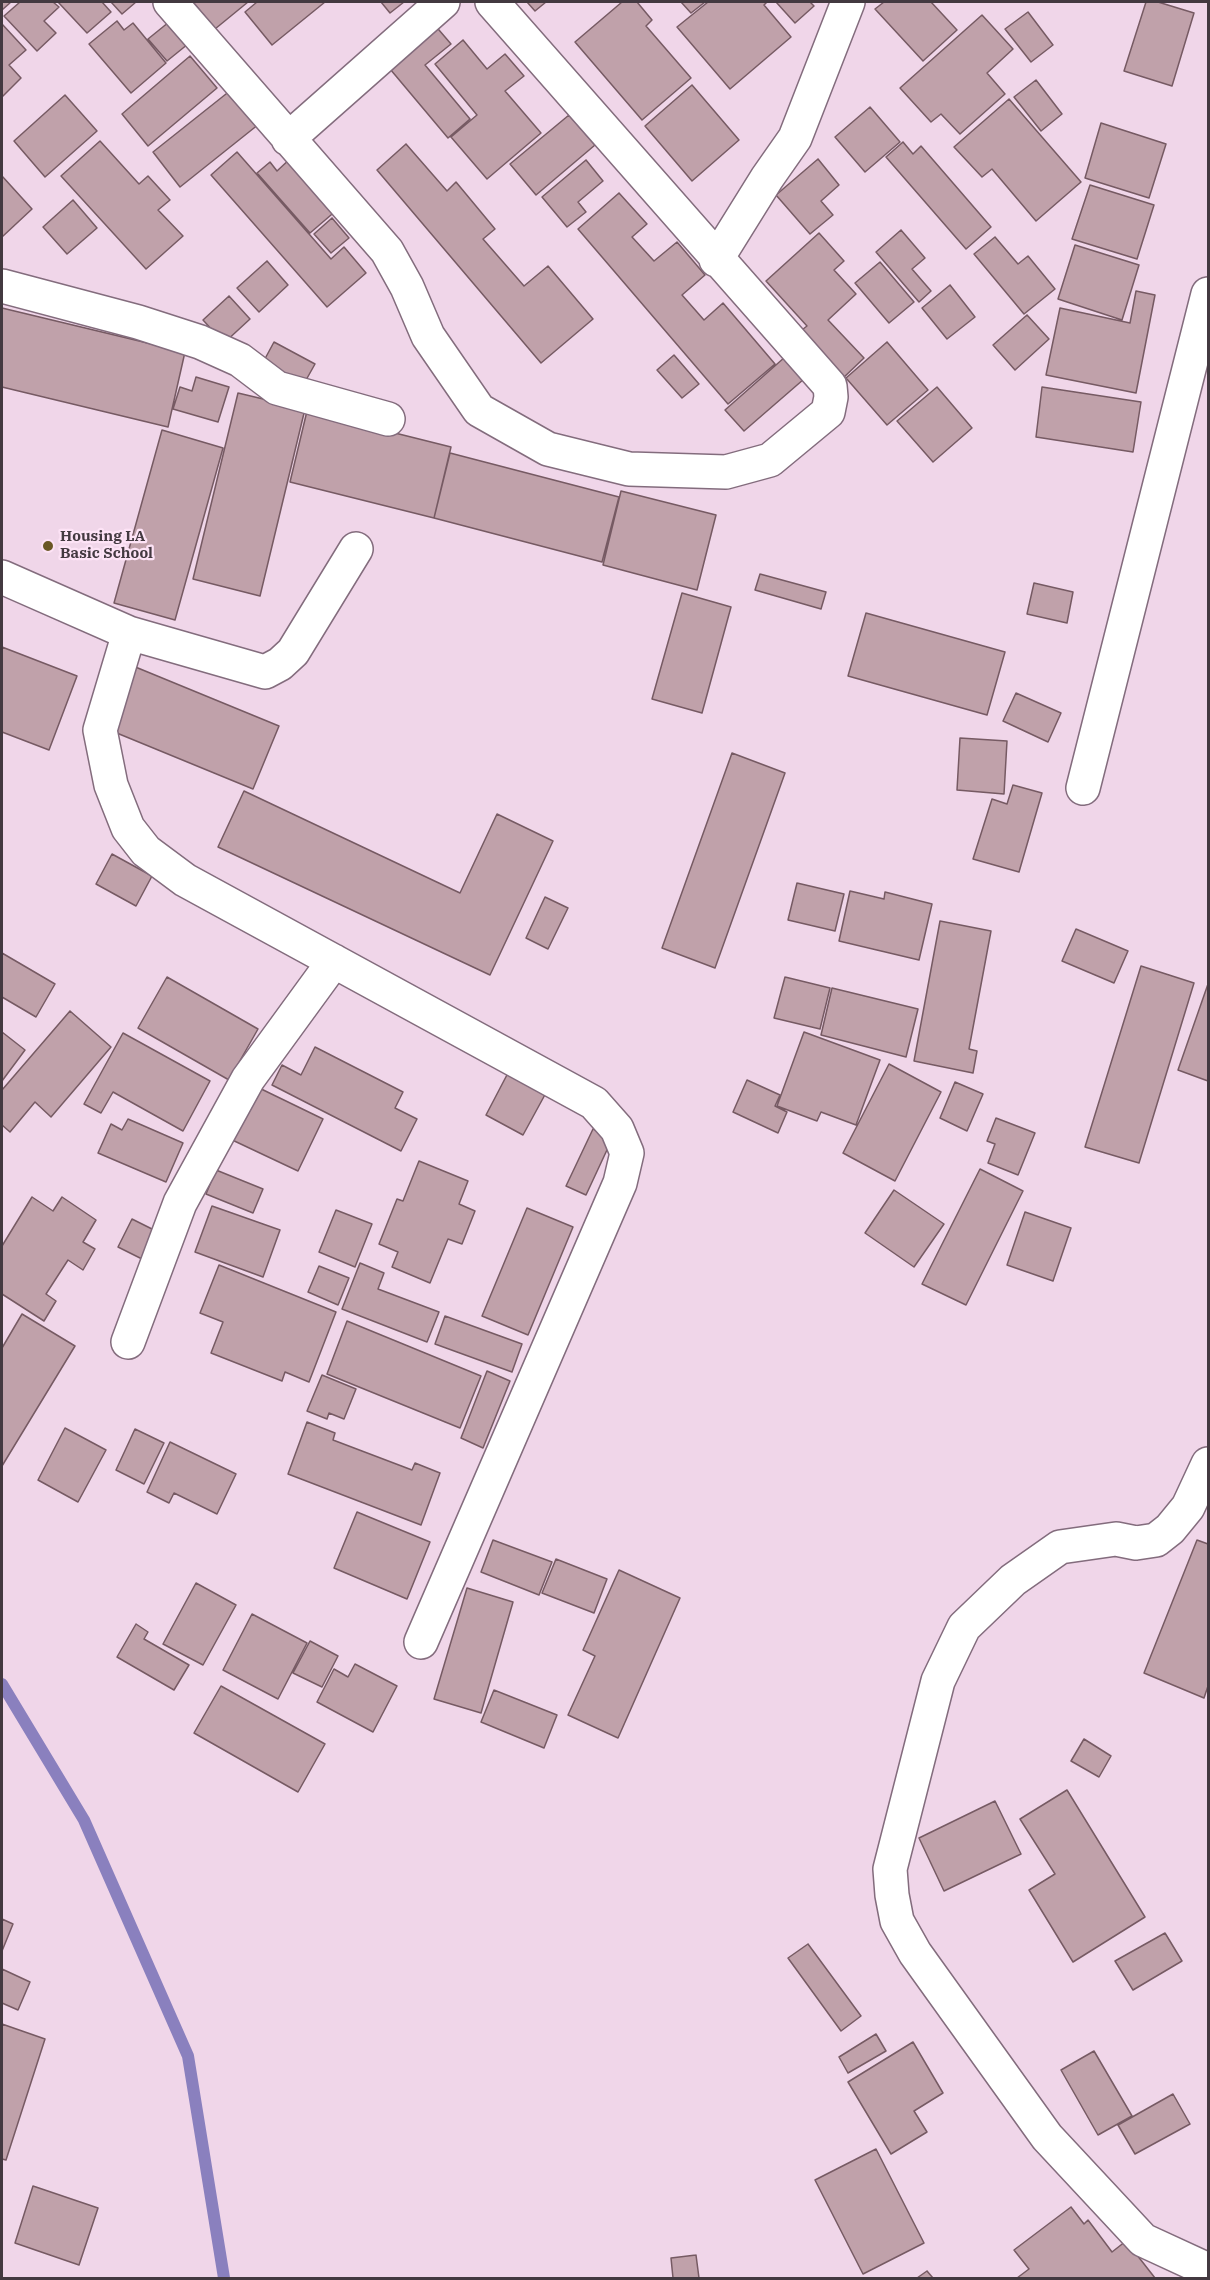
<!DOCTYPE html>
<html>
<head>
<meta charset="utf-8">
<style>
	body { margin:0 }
	#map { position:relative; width:1210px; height:2280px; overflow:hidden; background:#f0d6e9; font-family:"IBM Plex Serif",serif }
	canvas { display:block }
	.frame { position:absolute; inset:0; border:3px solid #433940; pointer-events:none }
</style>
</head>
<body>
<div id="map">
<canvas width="1210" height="2280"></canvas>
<div class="frame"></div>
</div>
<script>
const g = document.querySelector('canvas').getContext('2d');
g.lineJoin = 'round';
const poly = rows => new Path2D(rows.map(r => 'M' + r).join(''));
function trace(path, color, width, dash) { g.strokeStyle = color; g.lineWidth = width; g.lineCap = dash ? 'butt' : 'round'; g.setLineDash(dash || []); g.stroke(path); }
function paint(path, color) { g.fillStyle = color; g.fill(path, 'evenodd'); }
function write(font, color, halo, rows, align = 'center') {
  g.font = font + ' "IBM Plex Serif",serif'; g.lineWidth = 4.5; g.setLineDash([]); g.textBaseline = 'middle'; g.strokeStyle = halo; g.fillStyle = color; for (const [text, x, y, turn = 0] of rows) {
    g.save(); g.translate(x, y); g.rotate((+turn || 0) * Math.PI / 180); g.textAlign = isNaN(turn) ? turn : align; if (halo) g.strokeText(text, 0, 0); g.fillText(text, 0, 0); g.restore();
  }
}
const stream = poly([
	[2,1684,84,1820,188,2056,224,2278]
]);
const building = poly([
	[2,2,11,2,2,10,2,2],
	[20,2,53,2,59,7,44,21,56,33,37,51,4,16,20,2],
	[58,2,102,2,111,12,87,33,58,2],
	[111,2,136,2,122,14,111,2],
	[193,2,248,2,215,29,193,2],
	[257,2,325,2,272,45,245,12,257,2],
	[381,2,404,2,390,13,381,2],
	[527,2,546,2,535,11,527,2],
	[622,2,637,2,652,20,646,26,691,78,642,120,575,42,622,2],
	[681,2,705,2,691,13,681,2],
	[708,2,767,2,764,5,791,37,730,89,677,27,708,2],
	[776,2,810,2,814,6,795,23,776,2],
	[884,2,931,2,957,30,923,61,875,9,884,2],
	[1146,2,1158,2,1194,13,1172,86,1124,71,1146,2],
	[1028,12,1053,45,1031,62,1005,29,1028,12],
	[982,15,1013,49,987,73,1005,94,960,134,941,114,931,122,900,88,982,15],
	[117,21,124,30,133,23,166,63,131,93,89,44,117,21],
	[169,22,188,44,167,61,148,39,169,22],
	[433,23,451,44,425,65,470,119,448,138,385,63,433,23],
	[2,24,26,50,9,65,21,78,2,97,2,24],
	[463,40,487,69,505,54,524,76,505,91,541,133,487,179,451,137,477,115,435,64,463,40],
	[190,56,217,88,148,146,122,114,190,56],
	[1036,80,1062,114,1041,131,1014,97,1036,80],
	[692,85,739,140,692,181,645,126,692,85],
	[231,90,259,124,180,187,153,152,231,90],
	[65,95,97,131,45,177,14,141,65,95],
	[1009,99,1081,182,1036,221,992,169,982,177,954,147,1009,99],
	[870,107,900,142,865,172,835,137,870,107],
	[569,115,595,145,536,195,510,164,569,115],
	[1101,123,1166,144,1149,198,1085,178,1101,123],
	[100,141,139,184,148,176,170,200,158,210,183,236,146,269,61,176,100,141],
	[903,142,913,154,921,146,991,227,966,249,886,157,903,142],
	[406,144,447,191,456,182,495,229,483,239,524,286,548,266,593,319,541,363,377,170,406,144],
	[237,152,331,259,344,247,366,273,327,307,211,175,237,152],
	[292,157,338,209,310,233,257,173,270,162,277,171,292,157],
	[818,159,839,185,821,201,833,215,810,234,776,195,818,159],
	[586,160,603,181,578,202,586,212,567,227,542,197,586,160],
	[2,176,32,209,2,237,2,176],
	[1090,185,1154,205,1137,259,1072,239,1090,185],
	[619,193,647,224,632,237,654,261,677,242,705,275,682,295,704,320,723,303,775,364,728,404,578,229,619,193],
	[73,200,97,228,67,254,43,227,73,200],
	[332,218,349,238,331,253,314,234,332,218],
	[901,230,925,258,912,269,931,291,919,302,876,252,901,230],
	[819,233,844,261,834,270,856,294,828,320,864,358,841,380,798,333,807,326,766,281,819,233],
	[995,237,1018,264,1028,256,1055,289,1024,314,974,254,995,237],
	[1075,245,1139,265,1122,320,1058,299,1075,245],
	[267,261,288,285,259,312,237,288,267,261],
	[880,262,914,302,889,323,855,283,880,262],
	[950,285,975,317,947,339,922,308,950,285],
	[1136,291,1155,295,1136,393,1046,375,1060,308,1130,323,1136,291],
	[229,296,250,319,224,343,203,320,229,296],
	[2,308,185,352,168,427,2,387,2,308],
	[1027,315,1049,339,1015,370,993,345,1027,315],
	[274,342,315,364,301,389,260,368,274,342],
	[887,342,928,390,887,425,846,378,887,342],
	[674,355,699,384,682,398,657,370,674,355],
	[785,357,804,379,744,431,725,410,785,357],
	[196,377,229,387,218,422,173,409,180,387,192,391,196,377],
	[937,387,972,428,933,462,897,421,937,387],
	[1042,387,1141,402,1133,452,1036,437,1042,387],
	[238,393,305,409,260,596,193,579,238,393],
	[307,411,451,447,434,518,290,482,307,411],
	[162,430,223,448,175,620,114,603,162,430],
	[450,453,619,497,602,562,434,518,450,453],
	[621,491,716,515,697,590,603,565,621,491],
	[760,574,826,592,821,609,755,590,760,574],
	[1034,583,1073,592,1067,623,1027,614,1034,583],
	[682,593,731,607,702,713,652,699,682,593],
	[866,613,1005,652,987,715,848,676,866,613],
	[2,647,77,676,49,750,2,732,2,647],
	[133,666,279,726,253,789,107,729,133,666],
	[1016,693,1061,713,1048,742,1003,721,1016,693],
	[960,738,1007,741,1004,794,957,790,960,738],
	[732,753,785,773,715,968,662,948,732,753],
	[1013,785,1042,793,1019,872,973,859,992,799,1007,804,1013,785],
	[244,791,460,893,497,814,553,841,490,975,218,847,244,791],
	[112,854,152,876,136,906,96,884,112,854],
	[797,883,844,894,835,931,788,920,797,883],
	[850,891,884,899,885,892,932,904,919,960,839,941,850,891],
	[545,897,568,908,548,949,526,938,545,897],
	[940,921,991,931,969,1049,977,1051,973,1073,914,1061,940,921],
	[1076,929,1128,951,1114,983,1062,961,1076,929],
	[2,953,55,984,36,1017,2,997,2,953],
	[1141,966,1194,983,1139,1163,1085,1147,1141,966],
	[167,977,258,1029,229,1080,138,1028,167,977],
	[785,977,830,988,820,1029,774,1018,785,977],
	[1208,984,1208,1081,1178,1070,1208,984],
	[832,988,918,1009,906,1057,821,1035,832,988],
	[70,1011,111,1047,51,1117,35,1102,10,1132,2,1125,2,1090,70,1011],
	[2,1032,25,1050,2,1081,2,1032],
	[804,1032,880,1060,856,1125,821,1112,817,1121,777,1106,804,1032],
	[123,1033,210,1081,183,1131,113,1092,101,1113,84,1104,123,1033],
	[315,1047,403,1092,395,1108,417,1119,401,1151,272,1085,282,1065,301,1075,315,1047],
	[889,1064,941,1092,895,1181,843,1153,889,1064],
	[509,1071,547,1091,523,1135,486,1115,509,1071],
	[747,1080,780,1095,775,1106,787,1112,778,1133,733,1112,747,1080],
	[955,1082,983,1094,967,1131,940,1118,955,1082],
	[253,1085,323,1119,298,1171,228,1138,253,1085],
	[996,1118,1035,1133,1018,1175,988,1163,995,1144,987,1141,996,1118],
	[128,1119,183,1143,166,1182,98,1153,111,1124,122,1130,128,1119],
	[593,1129,613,1137,586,1195,566,1186,593,1129],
	[419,1161,468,1181,459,1204,475,1211,462,1244,448,1239,430,1283,392,1267,398,1252,379,1244,397,1199,403,1201,419,1161],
	[980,1169,1023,1191,966,1305,922,1284,980,1169],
	[216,1170,263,1189,253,1213,206,1194,216,1170],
	[894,1190,944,1224,914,1267,865,1233,894,1190],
	[32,1197,53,1211,62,1197,96,1220,83,1242,95,1249,83,1270,68,1260,46,1294,56,1301,44,1321,2,1294,2,1246,32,1197],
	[212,1206,280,1230,263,1277,195,1252,212,1206],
	[527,1208,573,1227,528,1335,482,1316,527,1208],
	[336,1210,372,1224,355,1267,319,1252,336,1210],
	[1025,1212,1071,1228,1053,1281,1007,1265,1025,1212],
	[132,1219,160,1233,146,1261,118,1247,132,1219],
	[360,1263,384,1273,378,1289,439,1312,427,1342,342,1309,360,1263],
	[219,1265,336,1312,309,1382,285,1372,282,1381,211,1353,223,1322,200,1313,219,1265],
	[319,1266,349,1278,338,1305,308,1292,319,1266],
	[22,1314,75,1346,2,1466,2,1348,22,1314],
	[445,1316,522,1344,512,1372,435,1344,445,1316],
	[347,1321,481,1376,460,1428,327,1374,347,1321],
	[487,1371,510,1381,483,1448,461,1438,487,1371],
	[322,1375,356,1389,344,1419,329,1413,327,1419,307,1411,322,1375],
	[307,1422,335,1433,333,1440,412,1470,415,1463,440,1473,421,1525,288,1474,307,1422],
	[65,1428,106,1450,78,1502,38,1480,65,1428],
	[135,1429,164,1443,144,1484,116,1470,135,1429],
	[170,1442,236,1474,217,1514,174,1493,169,1503,147,1492,170,1442],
	[357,1512,430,1542,407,1599,334,1568,357,1512],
	[493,1540,552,1562,539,1595,481,1572,493,1540],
	[1197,1540,1208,1544,1208,1686,1204,1698,1144,1673,1197,1540],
	[556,1559,607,1579,594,1613,542,1593,556,1559],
	[619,1570,680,1598,618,1738,568,1715,595,1656,583,1650,619,1570],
	[196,1583,236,1605,203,1665,163,1644,196,1583],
	[467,1588,513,1602,481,1713,434,1699,467,1588],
	[252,1614,307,1643,278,1699,223,1670,252,1614],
	[136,1624,148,1632,144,1639,189,1665,174,1690,117,1657,136,1624],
	[310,1641,338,1656,322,1687,293,1673,310,1641],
	[355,1664,397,1686,373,1732,317,1702,334,1669,348,1677,355,1664],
	[221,1686,325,1744,298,1792,194,1733,221,1686],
	[494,1690,557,1715,544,1748,481,1722,494,1690],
	[1084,1739,1111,1756,1099,1777,1071,1761,1084,1739],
	[1067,1790,1145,1917,1073,1962,1029,1890,1055,1874,1020,1819,1067,1790],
	[995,1801,1021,1854,944,1891,919,1838,995,1801],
	[2,1919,13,1924,2,1951,2,1919],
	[1165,1933,1182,1961,1133,1990,1115,1961,1165,1933],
	[808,1944,861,2016,841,2031,788,1958,808,1944],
	[2,1969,30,1982,18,2010,2,2003,2,1969],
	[2,2024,45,2039,6,2160,2,2159,2,2024],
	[876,2034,886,2051,848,2073,839,2057,876,2034],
	[913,2042,943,2093,914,2111,927,2132,891,2154,848,2082,913,2042],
	[1094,2051,1132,2116,1098,2135,1061,2070,1094,2051],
	[1173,2094,1190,2124,1135,2154,1118,2125,1173,2094],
	[876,2149,924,2243,863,2274,815,2180,876,2149],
	[33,2186,98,2208,79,2265,15,2243,33,2186],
	[1071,2207,1084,2224,1088,2220,1112,2252,1126,2241,1155,2278,1017,2278,1029,2269,1014,2250,1071,2207],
	[696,2255,699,2278,673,2278,671,2258,696,2255],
	[927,2271,933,2278,917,2278,927,2271]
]);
const minor = poly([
	[170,2,387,251,407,287,428,336,479,410,548,449,629,469,726,472,770,460,828,412,831,397,830,386,492,2],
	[288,139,443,2],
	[716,260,767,178,795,138,848,2],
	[2,286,138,322,200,342,240,360,277,388,388,419],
	[2,577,129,633,265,672,280,664,293,652,356,549],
	[129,633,100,730,111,785,128,828,146,851,185,880,594,1103,617,1129,627,1153,620,1183,421,1642],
	[1083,788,1208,294],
	[128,1342,180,1203,248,1079,334,961],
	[1208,1464,1188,1507,1170,1529,1156,1540,1136,1543,1116,1539,1060,1547,1013,1580,964,1627,938,1681,890,1869,892,1895,897,1921,915,1953,1047,2137,1143,2240,1208,2270]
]);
const markers = [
	[48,546,6,"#6a5725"]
];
const poiNames = [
	["Housing LA",60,537],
	["Basic School",60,554]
];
trace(stream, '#8a80be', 12);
paint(building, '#c0a1aa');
trace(building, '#765a63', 1.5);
trace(minor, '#836c7d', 36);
trace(minor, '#fff', 33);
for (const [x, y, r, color] of markers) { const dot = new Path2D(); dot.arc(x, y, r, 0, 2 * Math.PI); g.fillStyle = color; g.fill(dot); trace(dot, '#fde3f6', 2); }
write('bold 15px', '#433940', '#fde3f6', poiNames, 'left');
</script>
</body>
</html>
